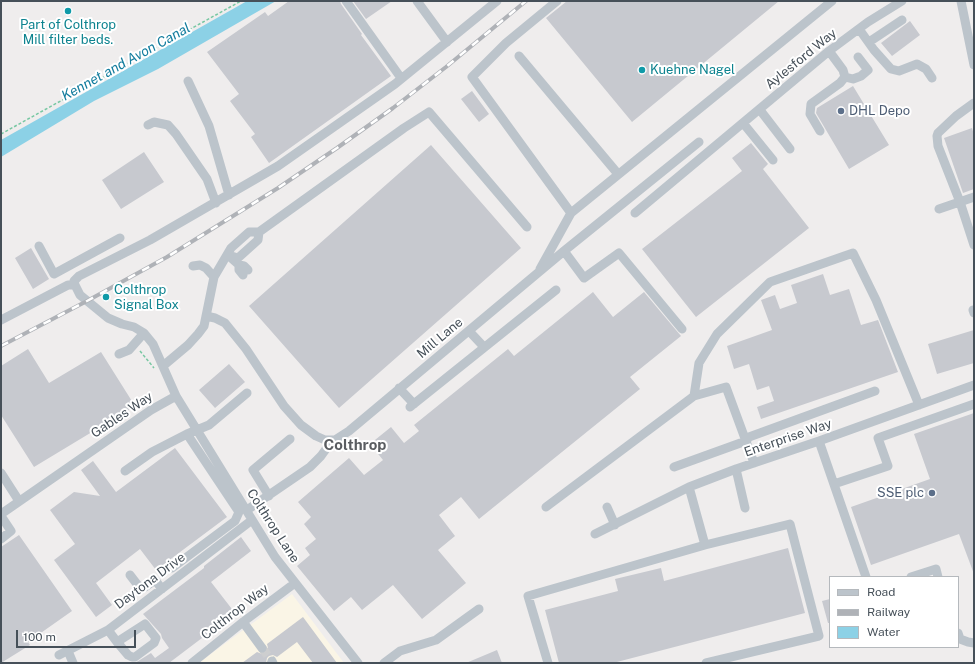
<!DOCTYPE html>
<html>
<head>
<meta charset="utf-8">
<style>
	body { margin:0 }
	#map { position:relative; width:975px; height:664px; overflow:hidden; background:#efeded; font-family:"Public Sans",sans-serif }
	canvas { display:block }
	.frame { position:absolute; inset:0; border:2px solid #465059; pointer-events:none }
	.legend { position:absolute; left:829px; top:576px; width:130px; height:72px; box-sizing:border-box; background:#fff; border:1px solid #b5b9bd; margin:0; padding:5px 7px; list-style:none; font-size:12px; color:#465059 }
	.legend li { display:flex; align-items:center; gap:8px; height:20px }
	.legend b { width:20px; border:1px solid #b5b9bd }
	.scale { position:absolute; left:16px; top:630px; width:120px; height:18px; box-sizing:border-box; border:2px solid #465059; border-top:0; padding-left:5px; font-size:12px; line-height:14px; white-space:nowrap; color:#465059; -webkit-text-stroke:3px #fff; paint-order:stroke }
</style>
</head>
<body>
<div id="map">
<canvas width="975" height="664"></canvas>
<div class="frame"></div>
<ul class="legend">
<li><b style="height:5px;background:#bcc4cb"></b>Road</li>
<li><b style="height:5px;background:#afb2b7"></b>Railway</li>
<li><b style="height:11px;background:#8cd1e6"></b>Water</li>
</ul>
<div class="scale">100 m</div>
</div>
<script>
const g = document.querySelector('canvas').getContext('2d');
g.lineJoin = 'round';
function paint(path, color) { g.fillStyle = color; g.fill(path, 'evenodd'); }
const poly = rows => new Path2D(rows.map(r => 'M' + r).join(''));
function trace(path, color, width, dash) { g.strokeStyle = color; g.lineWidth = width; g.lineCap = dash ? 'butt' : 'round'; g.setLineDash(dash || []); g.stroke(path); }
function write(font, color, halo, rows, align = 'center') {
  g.font = font + ' "Public Sans",sans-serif'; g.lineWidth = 4; g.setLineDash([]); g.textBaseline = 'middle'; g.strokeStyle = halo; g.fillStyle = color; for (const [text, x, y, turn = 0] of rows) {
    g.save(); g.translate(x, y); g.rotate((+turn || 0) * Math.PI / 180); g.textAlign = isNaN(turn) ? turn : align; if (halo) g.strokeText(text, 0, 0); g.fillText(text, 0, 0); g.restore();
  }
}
const commercial = poly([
	[292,594,344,663,200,662]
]);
const water = poly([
	[247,1,276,1,158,69,94,101,1,157,1,140]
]);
const building = poly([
	[289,1,340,1,341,4,362,34,361,35,391,76,269,163,251,137,255,134,230,101,239,94,207,52,265,12,268,16],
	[353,1,392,1,366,19],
	[567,1,779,1,632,122,546,18],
	[910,21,920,35,892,56,881,43],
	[853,86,889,145,849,169,816,113,817,108],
	[472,91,489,114,479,122,461,99],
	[972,128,974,135,974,189,963,193,944,138],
	[751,143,768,164,763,169,809,228,696,317,642,249,742,171,732,158],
	[431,145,521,248,339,408,249,306],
	[144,152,164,182,121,209,102,180],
	[31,248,49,279,33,289,15,258],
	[823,274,830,295,849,289,861,325,878,320,898,372,761,419,757,407,774,401,769,386,757,390,749,364,734,369,727,346,772,330,761,300,775,295,780,309,797,303,791,285],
	[593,292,613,317,644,292,681,336,630,377,640,389,479,519,461,497,439,515,455,536,438,550,466,583,422,619,393,585,362,610,351,597,334,611,297,566,310,555,305,548,316,539,304,524,311,517,298,502,349,458,364,475,383,460,370,444,391,427,404,443,419,431,414,425,508,349,514,356],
	[974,330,974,363,937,374,928,344],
	[28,349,49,383,101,352,135,406,34,467,1,415,1,366],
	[229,364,245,382,215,408,199,390],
	[974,413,974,574,959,534,871,565,851,507,930,479,914,434],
	[175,448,227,517,156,570,140,549,96,583,112,605,96,617,54,560,75,544,50,510,74,492,100,496,81,470,93,461,116,492],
	[19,535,72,611,28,642,30,645,1,663,1,547],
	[241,537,251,551,211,582,235,613,169,663,135,663,151,653,155,658,169,648,162,638,161,634,143,614,204,568,204,566],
	[788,548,805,613,613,663,559,663,545,610,618,591,615,579,661,568,664,581],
	[830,599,830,623,828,623,822,601],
	[303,617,337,663,313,663,297,642,277,657,273,655,269,656,267,658,266,663,242,663,257,652,262,654,266,653,268,648,267,644],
	[497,650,502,663,466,663]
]);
const minorTunnel = poly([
	[262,648,272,661]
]);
const path = poly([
	[1,134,241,1],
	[140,351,154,368]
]);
const minor = poly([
	[346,1,401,78],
	[417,1,447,42],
	[961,1,974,65],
	[859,29,874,50,891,69,899,71,917,64,926,69,932,78],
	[869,42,902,20],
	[519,56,618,174],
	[845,77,853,79,861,76,868,70,858,57],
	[188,81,209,126,229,195],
	[974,103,956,116,938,133,937,136,938,146,960,202,974,245],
	[760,110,790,149],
	[743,123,773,160],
	[148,125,154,122,168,125,176,134,207,179,216,203],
	[820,131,810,114,811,104,840,83,845,77,843,70,829,51],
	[939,209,974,197],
	[571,213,832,1],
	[635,213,829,51,868,22,902,1],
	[39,246,54,274,120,238],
	[564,251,584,278,619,253,682,329],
	[228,255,238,258,258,240,259,232],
	[230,257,239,265,244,266,248,270],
	[239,265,239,270,243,275],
	[193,266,200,265,206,268,214,277],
	[540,269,571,213,472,77,506,43,557,1],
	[75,285,74,281,79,276,150,240,278,166,395,84,497,1],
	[973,310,974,313],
	[206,316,215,318,225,323,246,349,284,406,301,425,316,436,325,440,335,440,349,431,564,251,699,142],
	[1,320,68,285,75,285],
	[469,331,484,347],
	[119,354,129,350,144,333],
	[163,366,188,345,198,334,204,326,214,277,231,248,249,232,259,232,404,128,429,112,527,227],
	[399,388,414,404],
	[176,396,275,557,358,663],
	[410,407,556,290],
	[819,441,866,577],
	[754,463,726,387,694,396,699,363,717,334,770,282,853,253,876,300,919,405],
	[674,467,746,441,749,437,875,391],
	[736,469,745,508],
	[125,471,152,452,187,434,209,425,247,393],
	[1,473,19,501],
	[834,484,888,466,878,438,974,404],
	[689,487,705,545],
	[269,496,253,470,290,439],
	[546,507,694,396],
	[607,507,615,525],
	[247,510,310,467,321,456,326,449,329,441],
	[1,514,151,410,176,396,153,344,144,333,134,327,122,324,108,318,80,295,75,285],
	[1,516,11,531,1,539],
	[595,534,689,487,736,469,819,441,974,385],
	[172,568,235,521,239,512,187,434],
	[130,575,140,588,145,587,155,580,162,589],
	[911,577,936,569,938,577],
	[243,622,262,648],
	[108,630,117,642,145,624,156,638,154,643,135,657,132,657,128,655,117,642],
	[958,633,960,639,968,642,974,643],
	[68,651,73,663],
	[59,655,108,630,252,520],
	[272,661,273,663],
	[192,663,243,622,295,583],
	[384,663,400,651,436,640,479,609],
	[548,663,528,596,705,545,790,524,819,636,706,663]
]);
const rail = poly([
	[1,346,87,301,167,257,278,188,337,148,393,108,446,67,526,1]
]);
const markers = [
	[68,11,4,"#0f9aa8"],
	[642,70,4,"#0f9aa8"],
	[841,111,4,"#5c6f8a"],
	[106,297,4,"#0f9aa8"],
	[932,493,4,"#5c6f8a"]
];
const cultureNames = [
	["Part of Colthrop",68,25,"center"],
	["Mill filter beds.",68,40,"center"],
	["Kuehne Nagel",650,70],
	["Colthrop",114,290],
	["Signal Box",114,305]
];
const streetNames = [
	["Aylesford Way",801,59,-39],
	["Mill Lane",440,338,-40],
	["Gables Way",122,415,-34],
	["Enterprise Way",788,438,-19],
	["Colthrop Lane",273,526,57],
	["Daytona Drive",150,581,-37],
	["Colthrop Way",235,612,-38]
];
const serviceNames = [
	["DHL Depo",849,111],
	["SSE plc",924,493,"right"]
];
const waterNames = [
	["Kennet and Avon Canal",126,62,-29]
];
const quarterNames = [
	["Colthrop",355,445]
];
paint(commercial, '#faf5e6');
paint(water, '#8cd1e6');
paint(building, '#c7c9cf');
trace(minorTunnel, '#cdcecf', 9, [9, 4.5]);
trace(path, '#77c7a2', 1.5, [3, 2]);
trace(minor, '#bcc4cb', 9);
trace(rail, '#afb2b7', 4);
trace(rail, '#fff', 2.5, [8]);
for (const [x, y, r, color] of markers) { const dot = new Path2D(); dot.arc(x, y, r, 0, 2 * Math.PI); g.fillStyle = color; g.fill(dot); trace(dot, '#fff', 1.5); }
write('13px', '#0d838f', '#fff', cultureNames, 'left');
write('13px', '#465059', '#fff', streetNames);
write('13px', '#4e5e75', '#fff', serviceNames, 'left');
write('italic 14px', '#147d9e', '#fff', waterNames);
write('bold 15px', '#5a5d61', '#fff', quarterNames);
</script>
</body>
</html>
